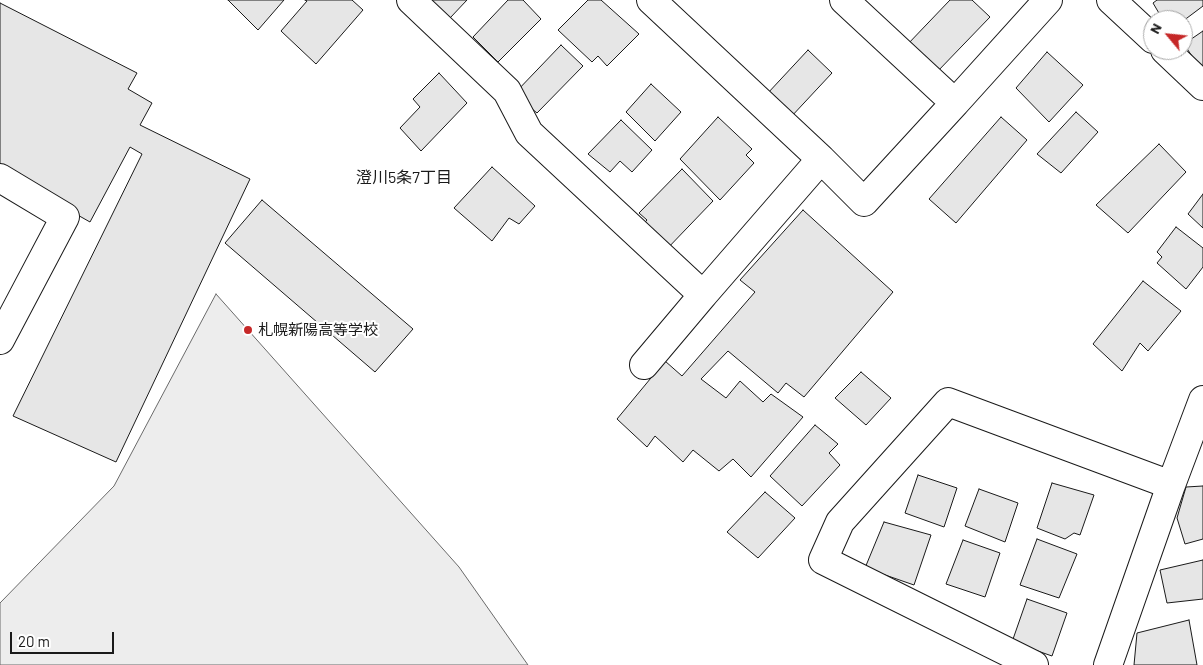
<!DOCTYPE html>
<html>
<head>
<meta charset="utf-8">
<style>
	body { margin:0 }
	#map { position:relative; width:1203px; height:665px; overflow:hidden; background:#fff; font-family:Barlow,sans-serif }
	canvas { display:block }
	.north { position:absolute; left:1143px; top:10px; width:50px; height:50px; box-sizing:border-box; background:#fff; border:1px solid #a3a3a3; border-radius:50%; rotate:298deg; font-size:14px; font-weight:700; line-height:20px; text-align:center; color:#1a1a1a }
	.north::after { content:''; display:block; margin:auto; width:18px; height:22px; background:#c62828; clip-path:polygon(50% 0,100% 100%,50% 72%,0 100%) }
	.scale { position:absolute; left:10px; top:632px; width:104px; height:22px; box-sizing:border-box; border:2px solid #1a1a1a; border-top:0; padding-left:6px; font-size:15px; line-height:18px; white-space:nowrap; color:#1a1a1a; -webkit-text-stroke:4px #fff; paint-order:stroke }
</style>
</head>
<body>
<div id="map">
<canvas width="1203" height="665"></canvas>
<div class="north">N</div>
<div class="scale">20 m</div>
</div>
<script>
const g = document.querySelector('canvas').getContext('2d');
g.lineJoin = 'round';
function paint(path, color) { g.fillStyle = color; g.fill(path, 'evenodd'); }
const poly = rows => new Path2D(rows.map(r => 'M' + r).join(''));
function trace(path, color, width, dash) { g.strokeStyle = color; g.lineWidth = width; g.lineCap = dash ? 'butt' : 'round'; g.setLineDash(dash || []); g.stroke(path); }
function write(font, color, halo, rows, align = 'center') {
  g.font = font + ' Barlow,"Noto Sans JP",sans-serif'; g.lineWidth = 4; g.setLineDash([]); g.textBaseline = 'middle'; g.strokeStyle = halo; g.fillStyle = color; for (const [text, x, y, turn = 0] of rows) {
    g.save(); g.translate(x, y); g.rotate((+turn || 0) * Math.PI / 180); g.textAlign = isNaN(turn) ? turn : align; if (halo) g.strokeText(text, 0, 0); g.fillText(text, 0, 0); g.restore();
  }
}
const built = poly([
	[216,294,459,567,528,665,0,665,0,603,114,486,216,294]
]);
const building = poly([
	[228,0,284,0,258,30,228,0],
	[305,0,352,0,363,10,316,64,281,31,307,1,305,0],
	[432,0,467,0,450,18,432,0],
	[508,0,523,0,541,19,498,62,473,37,508,0],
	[588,0,601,0,639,34,607,66,598,56,592,62,558,30,588,0],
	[950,0,972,0,990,17,936,73,906,46,950,0],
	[1157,0,1203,0,1203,6,1183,21,1163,20,1153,3,1157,0],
	[0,3,137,73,128,89,152,103,140,125,250,179,116,462,13,416,142,154,130,147,90,222,0,171,0,3],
	[1203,31,1203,73,1184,44,1203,31],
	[561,45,583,66,537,113,514,94,561,45],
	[808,50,832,73,790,118,767,94,808,50],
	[1047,52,1083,85,1049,122,1016,88,1047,52],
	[439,73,467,103,421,151,400,128,420,107,413,99,439,73],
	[651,84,681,112,655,141,626,112,651,84],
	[1076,112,1098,132,1061,173,1037,154,1076,112],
	[718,117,752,149,746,155,754,163,720,200,680,159,718,117],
	[1001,117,1027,140,956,223,929,199,1001,117],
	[621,120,652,150,632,172,620,161,610,172,588,154,621,120],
	[1159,144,1186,172,1128,233,1096,205,1159,144],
	[492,167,535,206,519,224,509,218,492,241,454,208,492,167],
	[682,169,713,201,664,252,636,232,647,220,639,213,682,169],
	[1203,194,1203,228,1188,214,1203,194],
	[262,200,413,329,375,372,225,243,262,200],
	[803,210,893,292,804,397,786,383,778,393,728,351,701,379,726,398,740,381,763,402,771,394,803,417,751,477,733,459,719,471,693,450,683,462,655,436,647,447,617,419,665,361,682,376,755,292,740,280,803,210],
	[1176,227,1203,248,1203,267,1186,289,1157,263,1162,257,1157,252,1176,227],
	[1143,281,1181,311,1148,351,1140,343,1122,371,1093,344,1143,281],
	[861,372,891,398,866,425,835,398,861,372],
	[815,425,838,444,829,453,840,465,802,506,770,476,815,425],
	[918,475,957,488,944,527,905,513,918,475],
	[1052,483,1094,495,1080,535,1074,533,1065,539,1037,528,1052,483],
	[1203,486,1203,539,1185,544,1177,518,1186,487,1203,486],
	[979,489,1018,503,1005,542,965,526,979,489],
	[765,492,795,518,758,558,727,532,765,492],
	[884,522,931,535,914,585,865,568,884,522],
	[1037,539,1077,554,1059,598,1020,585,1037,539],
	[963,540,1000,553,985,597,946,584,963,540],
	[1203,560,1203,599,1167,603,1160,570,1203,560],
	[1027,599,1067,613,1052,656,1012,642,1027,599],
	[1189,620,1197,665,1134,665,1137,633,1189,620]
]);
const minor = poly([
	[411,0,507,91,529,133,703,295,821,159,864,202,955,103],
	[651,0,821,159],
	[844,0,955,103,1048,0],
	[1111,0,1153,39],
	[1165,50,1203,86],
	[0,178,65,217,0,340],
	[644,365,703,295],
	[1034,665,823,560,840,522,948,402,1171,485],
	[1108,665,1171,485,1203,400]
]);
const markers = [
	[248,330,5,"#c62828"]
];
const poiNames = [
	["札幌新陽高等学校",258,330]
];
const neighbourhoodNames = [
	["澄川5条7丁目",404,178]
];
paint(built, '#ededed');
trace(built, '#6a6a6a', 1);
paint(building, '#e6e6e6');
trace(building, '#1a1a1a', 1);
trace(minor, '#1a1a1a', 30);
trace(minor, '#fff', 28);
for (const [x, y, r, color] of markers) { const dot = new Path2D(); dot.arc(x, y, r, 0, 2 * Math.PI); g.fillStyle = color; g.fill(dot); trace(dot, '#fff', 2); }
write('15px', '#1a1a1a', '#fff', poiNames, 'left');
write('16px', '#1a1a1a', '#fff', neighbourhoodNames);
</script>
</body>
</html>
